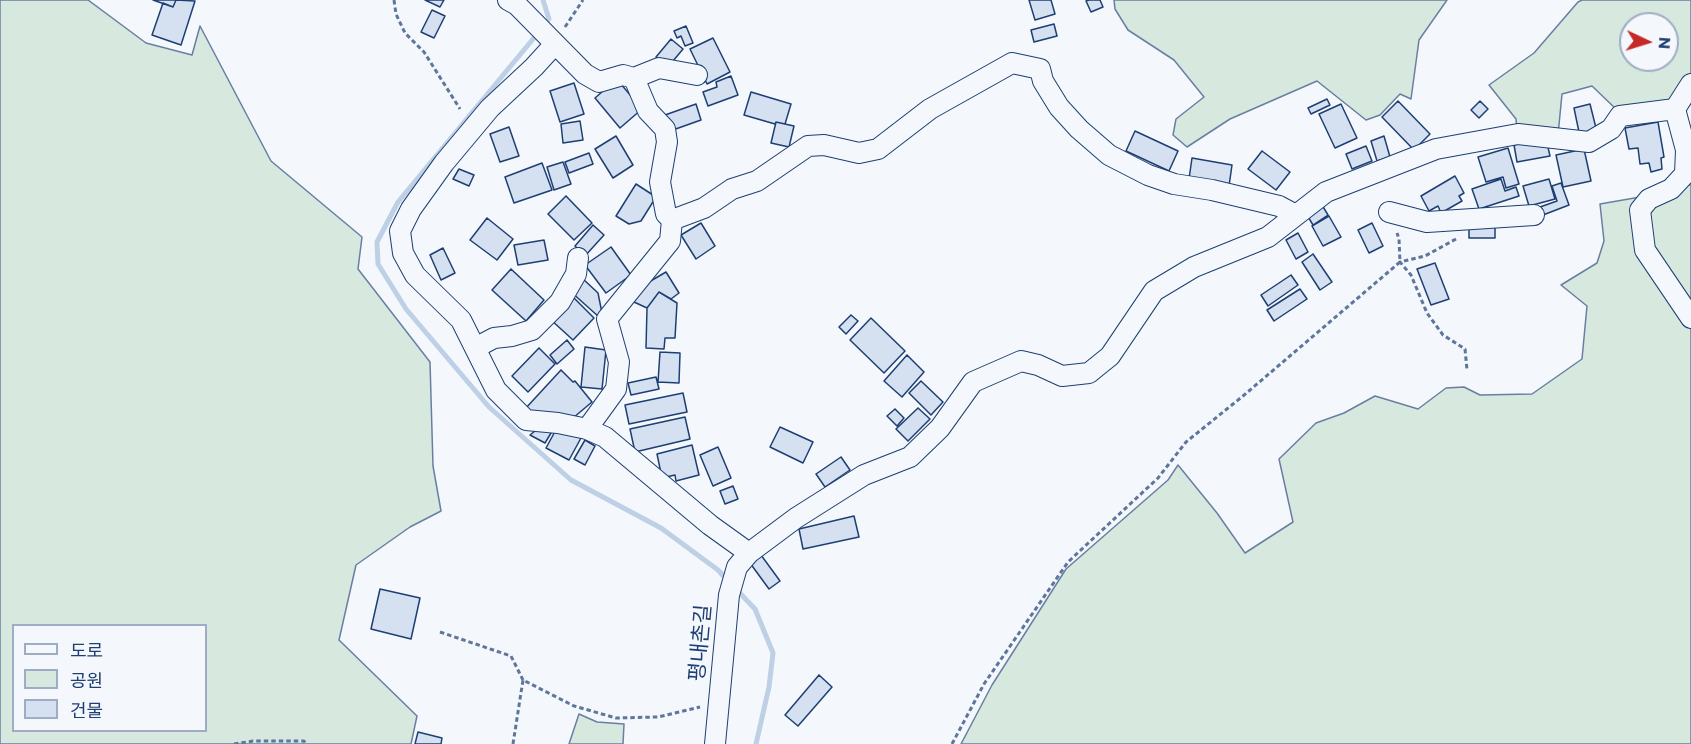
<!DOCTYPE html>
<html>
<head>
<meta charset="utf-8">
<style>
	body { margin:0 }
	#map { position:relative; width:1691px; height:744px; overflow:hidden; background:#f4f7fb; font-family:Commissioner,"Noto Sans KR",sans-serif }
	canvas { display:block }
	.legend { position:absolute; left:12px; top:624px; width:195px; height:108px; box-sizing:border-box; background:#f4f7fb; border:2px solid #9eadc5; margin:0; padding:8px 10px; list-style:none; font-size:18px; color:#1d3f73 }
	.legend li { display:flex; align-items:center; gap:12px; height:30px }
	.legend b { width:30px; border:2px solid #9eadc5 }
	.north { position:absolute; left:1619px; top:12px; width:60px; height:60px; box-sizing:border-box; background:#f4f7fb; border:2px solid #9eadc5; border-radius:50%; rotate:94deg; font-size:16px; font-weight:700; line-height:24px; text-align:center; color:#1d3f73 }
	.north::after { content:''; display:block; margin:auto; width:21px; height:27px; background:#c62828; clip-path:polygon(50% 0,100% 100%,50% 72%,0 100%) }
</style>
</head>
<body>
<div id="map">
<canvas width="1691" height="744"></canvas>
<ul class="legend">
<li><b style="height:8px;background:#f4f7fb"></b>도로</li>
<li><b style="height:16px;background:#d7e8df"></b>공원</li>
<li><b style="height:16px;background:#d5e0f0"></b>건물</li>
</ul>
<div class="north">N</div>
</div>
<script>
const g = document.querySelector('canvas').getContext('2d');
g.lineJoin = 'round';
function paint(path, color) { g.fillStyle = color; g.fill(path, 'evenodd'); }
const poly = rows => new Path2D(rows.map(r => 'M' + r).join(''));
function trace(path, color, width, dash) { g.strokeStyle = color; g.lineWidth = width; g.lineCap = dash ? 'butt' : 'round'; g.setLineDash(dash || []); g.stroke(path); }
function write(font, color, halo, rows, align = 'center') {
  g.font = font + ' Commissioner,"Noto Sans KR",sans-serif'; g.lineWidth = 4.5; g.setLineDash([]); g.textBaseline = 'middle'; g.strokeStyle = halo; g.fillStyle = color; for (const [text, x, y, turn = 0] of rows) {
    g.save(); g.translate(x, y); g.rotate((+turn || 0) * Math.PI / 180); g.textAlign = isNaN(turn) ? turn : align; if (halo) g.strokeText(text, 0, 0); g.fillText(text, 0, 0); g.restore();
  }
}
const green = poly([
	[0,0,88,0,146,43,192,55,200,26,271,161,362,237,358,269,430,362,433,466,441,511,410,527,356,565,339,640,417,716,411,744,0,744,0,0],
	[14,626,206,626,206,730,14,730,14,626],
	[1114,0,1447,0,1419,40,1411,99,1400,94,1380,115,1366,120,1317,81,1230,119,1187,147,1173,135,1176,119,1204,97,1174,60,1128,30,1115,9,1114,0],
	[1582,0,1691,0,1691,74,1671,104,1617,110,1592,86,1562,94,1558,135,1517,130,1516,119,1489,85,1534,53,1578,2,1582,0],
	[1631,24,1667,24,1667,60,1631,60,1631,24],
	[1684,184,1691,185,1691,744,961,744,992,685,1066,569,1168,480,1178,465,1217,513,1245,553,1293,522,1279,459,1316,423,1344,413,1375,396,1418,409,1446,388,1464,387,1480,395,1532,394,1582,359,1587,306,1561,285,1597,263,1604,241,1600,204,1646,196,1684,184],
	[579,714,597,722,624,724,623,744,569,744,579,714]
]);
const stream = poly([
	[543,0,549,19,544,25],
	[538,33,398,202,377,242,378,264,406,309,489,407,571,480,661,528,718,570,727,580],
	[736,589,755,609,773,653,769,687,756,744]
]);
const building = poly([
	[153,0,176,0,173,7,153,0],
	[176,0,195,1,181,45,152,35,163,3,173,7,176,0],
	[425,0,444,0,440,7,425,0],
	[1029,0,1051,0,1055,14,1035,20,1029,0],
	[1089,0,1100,0,1103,7,1091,12,1086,1,1089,0],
	[432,10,445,16,434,38,421,32,432,10],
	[1054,24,1057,36,1034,42,1031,30,1054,24],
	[686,26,693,43,685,46,681,36,677,38,674,31,686,26],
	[713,38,730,72,707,84,690,49,713,38],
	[671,39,683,49,668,67,656,57,671,39],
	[731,76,738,95,708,106,703,92,717,87,716,82,731,76],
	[574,83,584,114,560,122,550,91,574,83],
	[620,83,642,109,620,128,595,98,611,84,620,83],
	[751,92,791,104,785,124,776,122,775,124,744,115,751,92],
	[1327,99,1330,105,1311,114,1308,108,1327,99],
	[1398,101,1430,134,1414,150,1382,117,1398,101],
	[1480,101,1488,109,1479,118,1471,110,1480,101],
	[696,104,701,120,670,131,665,115,696,104],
	[1341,104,1357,138,1335,148,1319,114,1341,104],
	[1590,104,1597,132,1580,137,1574,108,1590,104],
	[580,121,583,140,563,143,561,124,580,121],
	[776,122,794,126,789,147,771,143,776,122],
	[1658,122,1664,157,1661,158,1662,169,1651,172,1649,163,1640,164,1638,148,1629,149,1625,128,1658,122],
	[509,127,519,156,500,162,490,134,509,127],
	[1135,131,1178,151,1169,171,1126,151,1135,131],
	[616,136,633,165,613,178,595,149,616,136],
	[1384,136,1390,157,1377,161,1371,141,1384,136],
	[1534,141,1547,143,1550,156,1517,162,1514,145,1534,141],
	[1366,146,1372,161,1352,169,1346,154,1366,146],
	[1508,148,1519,184,1506,188,1503,177,1486,182,1478,157,1508,148],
	[1584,149,1591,181,1563,187,1556,155,1584,149],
	[1262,151,1290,172,1276,190,1248,169,1262,151],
	[589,153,593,164,569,173,565,162,589,153],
	[1192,158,1232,165,1229,186,1189,179,1192,158],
	[563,162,571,184,554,190,547,167,563,162],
	[542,163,552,190,514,203,505,177,542,163],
	[459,169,474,175,469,186,453,179,459,169],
	[1455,176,1464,193,1459,196,1462,201,1441,213,1438,206,1429,211,1421,196,1455,176],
	[1501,179,1505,191,1516,187,1519,196,1479,209,1472,189,1501,179],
	[1549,179,1555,199,1529,206,1523,186,1549,179],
	[1561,183,1569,205,1543,215,1540,207,1557,201,1552,186,1561,183],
	[636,184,656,197,641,221,629,224,616,216,636,184],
	[566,196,592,223,574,240,548,214,566,196],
	[1322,205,1328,215,1313,225,1307,215,1322,205],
	[1329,216,1341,237,1323,246,1312,226,1329,216],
	[487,218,513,239,497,260,470,240,487,218],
	[701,223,715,246,696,259,681,235,701,223],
	[1372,223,1383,246,1369,253,1358,230,1372,223],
	[593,225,604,235,585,256,575,246,593,225],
	[1469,227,1495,227,1495,238,1469,238,1469,227],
	[1298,233,1308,252,1296,259,1286,240,1298,233],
	[544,240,548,260,518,265,514,245,544,240],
	[611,247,631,275,606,293,585,265,611,247],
	[443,248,455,273,441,280,430,255,443,248],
	[1313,254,1332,282,1320,290,1302,262,1313,254],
	[1435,263,1449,299,1431,305,1417,269,1435,263],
	[511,269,544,300,526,321,492,290,511,269],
	[666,272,679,293,671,299,659,292,647,308,634,302,642,286,666,272],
	[1291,275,1298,285,1268,306,1261,295,1291,275],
	[582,278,598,293,602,313,599,317,570,291,582,278],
	[1300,289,1307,299,1274,321,1267,310,1300,289],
	[659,292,677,303,675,338,665,338,664,349,646,348,647,308,659,292],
	[572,296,594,318,573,340,550,319,572,296],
	[851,315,858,321,846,334,839,327,851,315],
	[871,318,905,351,884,373,850,340,871,318],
	[567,340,574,349,557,364,550,355,567,340],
	[585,347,606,350,602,389,581,387,585,347],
	[539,348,555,364,528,392,512,376,539,348],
	[660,352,680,353,679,383,658,382,660,352],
	[907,355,924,372,902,397,884,381,907,355],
	[561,370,573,382,575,381,592,402,573,418,535,416,525,409,561,370],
	[656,377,659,389,631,395,628,383,656,377],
	[921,381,943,402,931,415,909,393,921,381],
	[683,393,687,412,629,424,625,405,683,393],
	[918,408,930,419,908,441,896,429,918,408],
	[895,409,904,418,897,426,887,416,895,409],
	[685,417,690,439,635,452,630,429,685,417],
	[558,426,581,438,569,460,546,448,558,426],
	[540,427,554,428,545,443,530,435,540,427],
	[780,427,813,442,803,463,770,447,780,427],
	[585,440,595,446,585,465,574,459,585,440],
	[692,445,699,475,676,481,675,475,662,478,657,454,692,445],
	[718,447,731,478,713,486,700,455,718,447],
	[841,457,850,470,825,487,816,474,841,457],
	[733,486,738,499,725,504,720,491,733,486],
	[854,516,859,537,803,549,799,529,854,516],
	[761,555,780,581,769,589,750,563,761,555],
	[380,589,420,598,411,639,371,629,380,589],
	[819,675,832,687,798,726,785,715,819,675],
	[418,732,442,738,441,744,415,744,418,732]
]);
const path = poly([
	[394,0,396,14,405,33,424,52,460,109],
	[565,27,583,0],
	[1456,239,1425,256,1400,262,1411,275,1427,313,1443,335,1465,349,1467,370],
	[440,632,511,656,523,680],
	[234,744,253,741,304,741,306,744],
	[513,744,523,680,574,706,616,718,658,717,700,707],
	[952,744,984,684,1068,562,1158,478,1186,442,1243,396,1400,262,1399,239,1397,233]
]);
const minor = poly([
	[508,0,517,5,585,74,599,82,623,75,634,78,648,111,665,129,667,142,660,182,666,214,672,220,670,241,607,319,619,362,616,389,587,429],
	[555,44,534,67,490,108,444,163,411,209,400,231,403,253,415,275,461,320,496,390,526,420,558,423,587,429,605,437,710,525,749,553],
	[634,78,659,68,697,75],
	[1675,109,1691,84],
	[1686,150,1685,174,1671,189,1649,199,1640,210,1645,250,1691,318],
	[1389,212,1427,222,1534,215],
	[672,220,704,208,732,189,757,181,808,146,824,145,859,153,878,149,930,109,1012,63,1040,69,1043,81,1059,107,1079,129,1109,155,1148,175,1174,184,1212,190,1279,206,1294,214],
	[475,348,494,338,512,336,532,330,560,302,576,274,578,258],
	[715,744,729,595,737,567,749,553,796,518,864,475,910,457,940,428,973,382,1021,361,1038,365,1062,376,1089,373,1110,356,1154,291,1194,267,1268,237,1326,192,1436,149,1518,134,1589,142,1611,129,1620,116,1675,109,1686,150,1691,153]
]);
const streetNames = [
	["평내촌길",700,643,-85]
];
paint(green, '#d7e8df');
trace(green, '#687fa3', 1.5);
trace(stream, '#bed0e5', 5);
paint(building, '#d5e0f0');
trace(building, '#1d3f73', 1.5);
trace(minor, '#1d3f73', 22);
trace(path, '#5e769c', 3, [4.5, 3]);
trace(minor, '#f4f7fb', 20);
write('21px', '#1d3f73', '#f4f7fb', streetNames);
</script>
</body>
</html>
